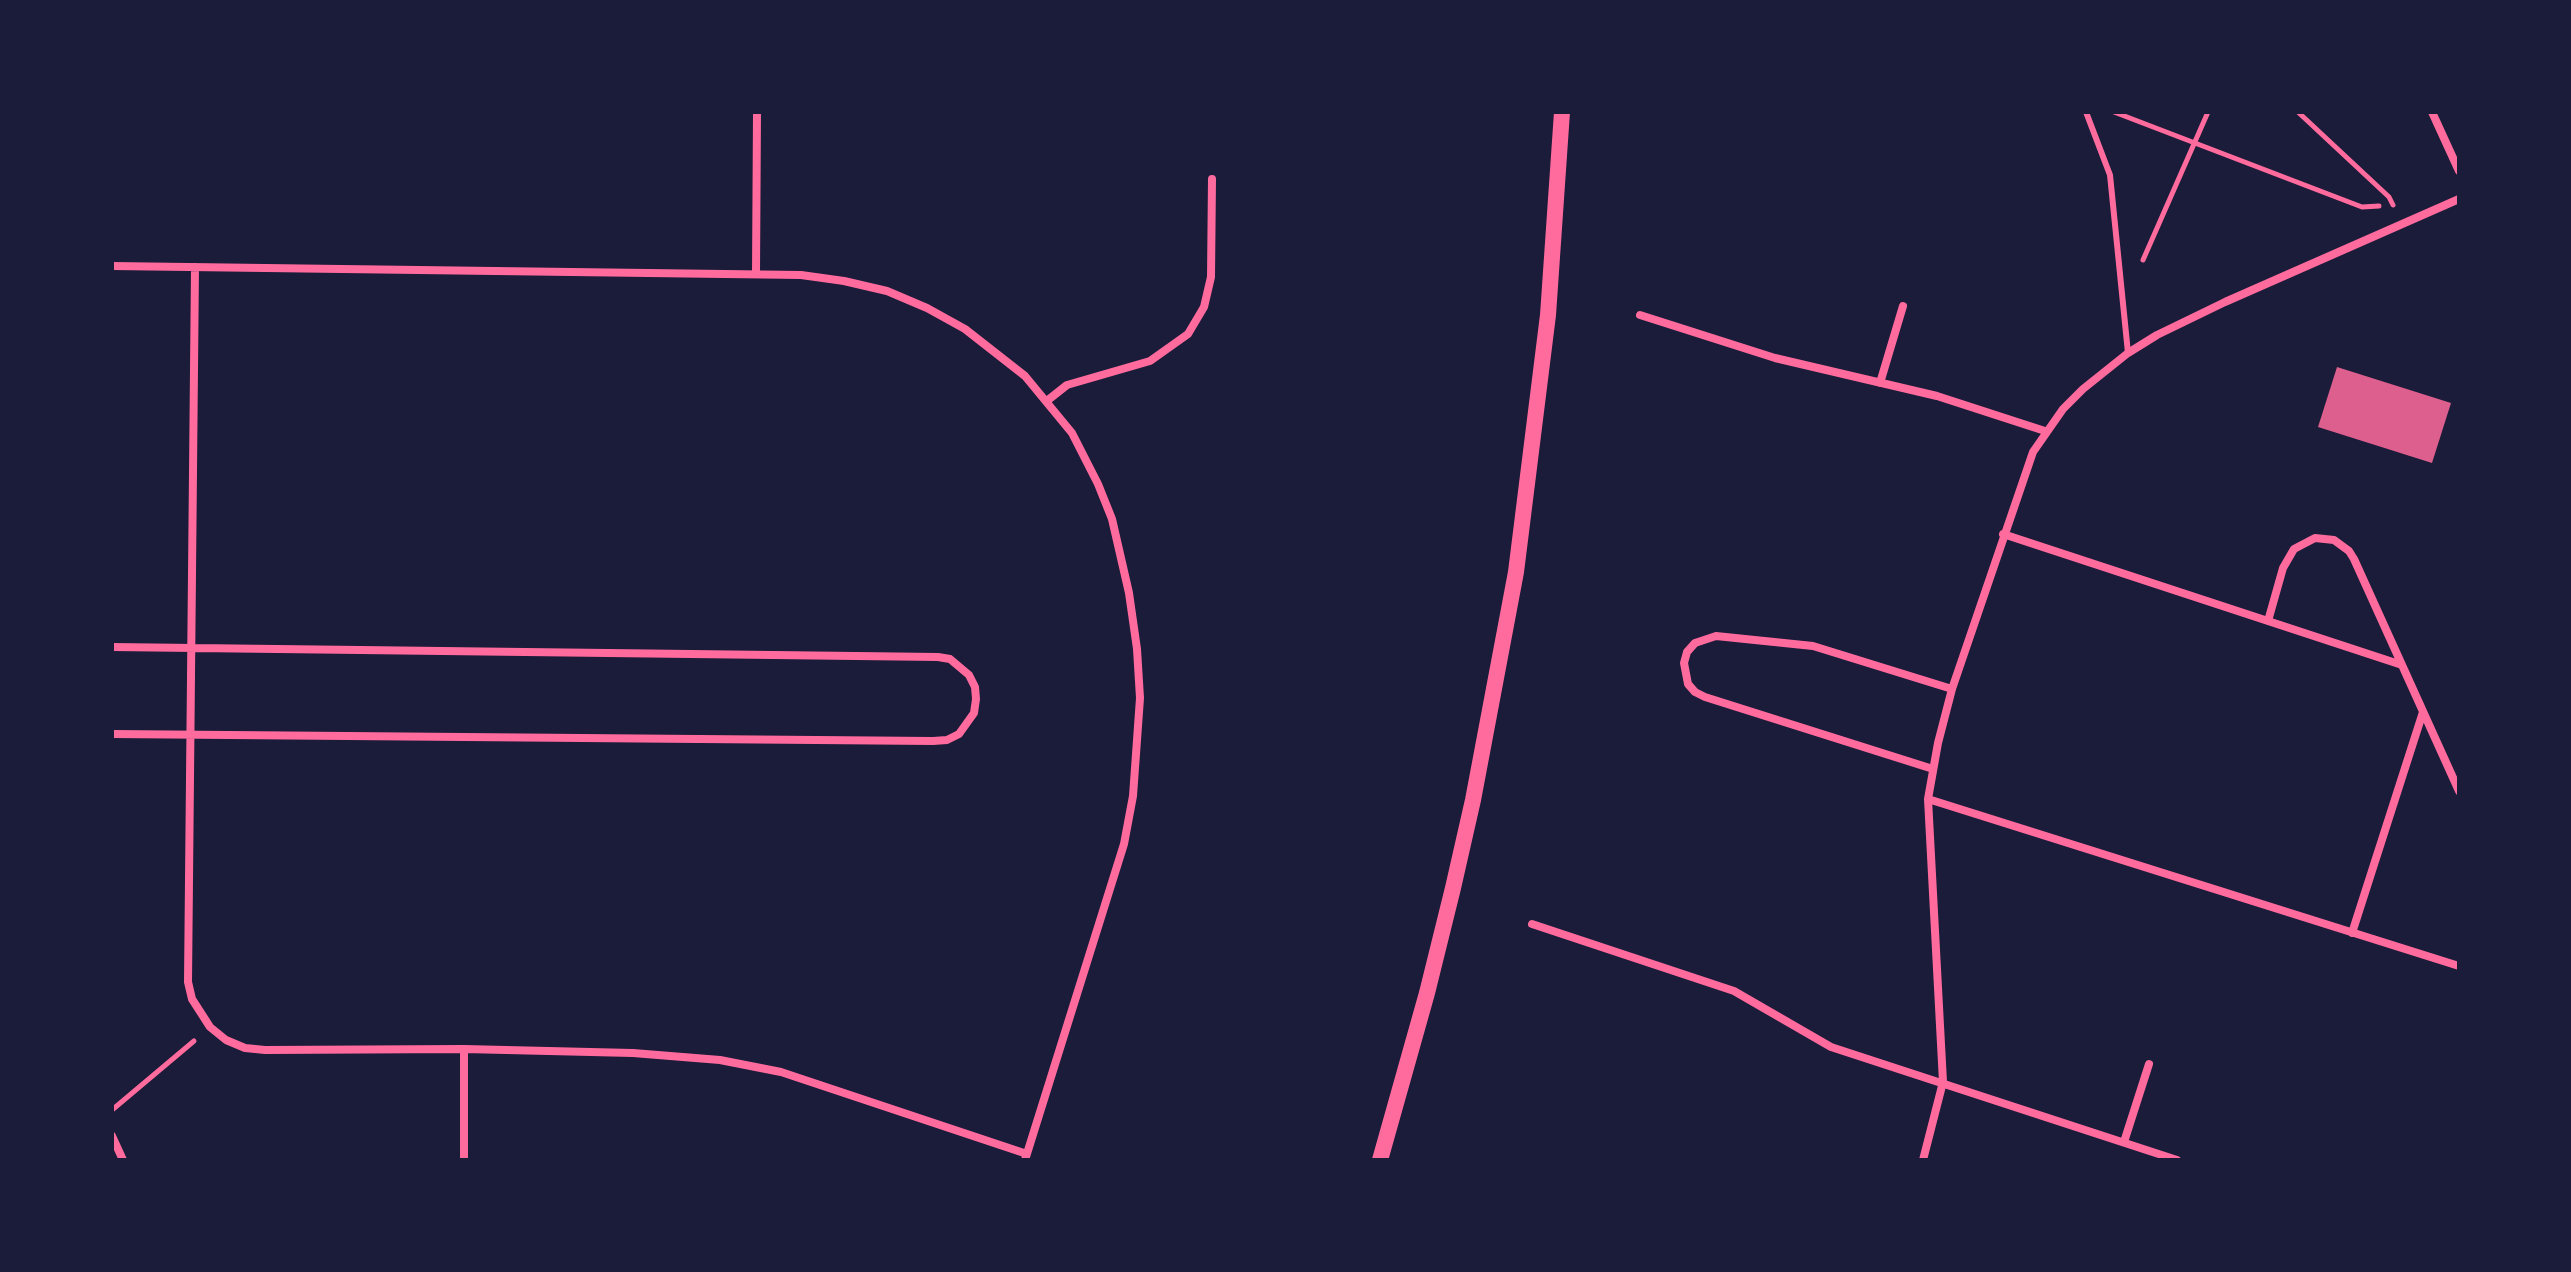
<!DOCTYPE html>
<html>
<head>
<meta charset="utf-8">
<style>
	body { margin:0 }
	#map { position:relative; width:2571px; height:1272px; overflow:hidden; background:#1b1b3a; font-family:"Exo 2",sans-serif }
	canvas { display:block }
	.frame { position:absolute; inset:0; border:114px solid #1b1b3a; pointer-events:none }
</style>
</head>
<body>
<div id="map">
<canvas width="2571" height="1272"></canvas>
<div class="frame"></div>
</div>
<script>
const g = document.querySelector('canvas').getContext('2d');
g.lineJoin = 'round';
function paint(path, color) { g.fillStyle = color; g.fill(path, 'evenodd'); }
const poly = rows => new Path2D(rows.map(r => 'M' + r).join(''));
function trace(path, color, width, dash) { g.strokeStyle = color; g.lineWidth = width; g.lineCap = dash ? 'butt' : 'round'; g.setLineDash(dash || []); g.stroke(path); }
const building = poly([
	[2337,367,2451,403,2432,463,2318,427]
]);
const path = poly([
	[2114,112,2362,207,2379,206],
	[2298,112,2389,197,2393,205],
	[2143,260,2208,112],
	[112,1110,194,1041]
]);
const service = poly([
	[2086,112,2110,175,2128,353]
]);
const minor = poly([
	[2432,112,2459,171],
	[112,266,801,275,844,281,887,291,927,308,965,329,1025,376,1072,433,1098,484,1112,519,1129,593,1137,649,1140,698,1133,796,1124,844,1025,1160],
	[195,267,188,982,192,999,210,1027,226,1040,245,1048,265,1050,464,1049,633,1053,720,1060,781,1072,1027,1154],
	[756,273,757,112],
	[1640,315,1775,358,1937,396,2045,431],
	[1880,383,1903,306],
	[1048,400,1067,385,1150,361,1188,334,1204,307,1211,277,1212,179],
	[2003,534,2402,665,2459,791],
	[2268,621,2283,568,2294,549,2315,538,2334,540,2349,551,2354,559,2402,665],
	[112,647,938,657,950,659,969,675,975,687,976,699,974,713,959,734,947,740,933,741,112,734],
	[1933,769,1705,697,1695,692,1688,684,1684,663,1687,652,1695,643,1716,636,1813,646,1952,689],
	[1928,799,2459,966],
	[1532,924,1734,991,1831,1047,2177,1160],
	[2352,933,2423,712],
	[112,1136,123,1160],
	[2124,1142,2149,1064],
	[464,1160,464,1049],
	[1923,1160,1943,1082,1928,799,1938,743,1952,689,2033,452,2063,409,2083,389,2128,353,2157,335,2225,302,2459,199]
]);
const secondary = poly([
	[1380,1160,1427,993,1453,888,1473,800,1516,572,1548,315,1562,112]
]);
paint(building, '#dd5f8e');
trace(path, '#ff6b9d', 5);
trace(service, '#ff6b9d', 6);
trace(minor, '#ff6b9d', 8);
trace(secondary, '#ff6b9d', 16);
</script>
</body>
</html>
